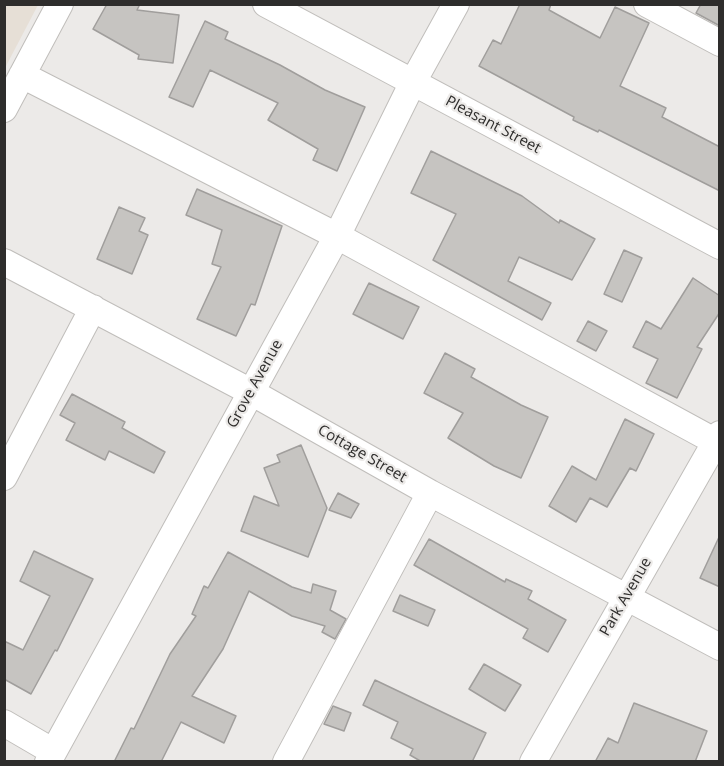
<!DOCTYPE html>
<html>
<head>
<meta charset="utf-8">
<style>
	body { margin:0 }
	#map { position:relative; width:724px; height:766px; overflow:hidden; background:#eceae8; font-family:"Open Sans",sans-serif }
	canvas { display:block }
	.frame { position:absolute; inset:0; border:6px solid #2e2d2c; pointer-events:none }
</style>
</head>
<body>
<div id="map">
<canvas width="724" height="766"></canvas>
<div class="frame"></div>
</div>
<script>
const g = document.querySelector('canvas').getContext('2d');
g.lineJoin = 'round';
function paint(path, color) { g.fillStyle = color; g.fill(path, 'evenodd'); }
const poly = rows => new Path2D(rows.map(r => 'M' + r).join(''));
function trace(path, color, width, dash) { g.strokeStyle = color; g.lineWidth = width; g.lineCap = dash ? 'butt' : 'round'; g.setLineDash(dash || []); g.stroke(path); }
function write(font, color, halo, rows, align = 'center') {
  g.font = font + ' "Open Sans",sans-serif'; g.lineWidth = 4.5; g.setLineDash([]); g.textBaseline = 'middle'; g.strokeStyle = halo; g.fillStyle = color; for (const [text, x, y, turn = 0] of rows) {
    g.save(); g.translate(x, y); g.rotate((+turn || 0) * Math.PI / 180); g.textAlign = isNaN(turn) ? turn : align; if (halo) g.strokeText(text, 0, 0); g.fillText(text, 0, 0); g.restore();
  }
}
const built = poly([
	[5,4,38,5,5,68,4,5]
]);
const building = poly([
	[107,4,140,4,137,10,179,15,173,63,138,59,139,55,93,29,107,4],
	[520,4,551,4,549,10,600,38,615,7,649,23,620,86,666,108,662,117,720,147,720,191,599,130,598,132,573,120,574,117,479,66,493,40,501,44,520,4],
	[701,4,720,4,720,26,696,13,701,4],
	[205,21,228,32,225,39,280,65,325,90,365,107,337,171,313,160,318,149,268,120,278,103,210,70,193,107,169,97,205,21],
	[431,151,522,196,559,223,560,220,595,239,572,280,519,257,508,281,551,303,542,320,433,260,456,214,411,193,431,151],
	[197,189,282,226,255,305,251,304,236,336,197,319,221,267,212,264,222,230,186,215,197,189],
	[119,207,145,218,139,231,148,235,132,274,97,259,119,207],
	[624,250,642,258,622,302,604,294,624,250],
	[693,278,720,296,720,312,697,347,702,349,677,398,646,383,658,359,633,347,646,321,661,329,693,278],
	[369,283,419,307,403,339,353,314,369,283],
	[588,321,607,331,596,351,577,341,588,321],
	[445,353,475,369,471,377,521,405,548,417,521,478,494,466,448,438,463,413,424,393,445,353],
	[72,394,125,422,122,428,165,452,154,473,109,451,105,460,66,440,75,423,60,415,72,394],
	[625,419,654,434,636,471,630,468,607,507,590,498,576,522,549,506,572,466,596,480,625,419],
	[301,445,327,508,308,557,241,531,254,496,279,506,264,468,280,462,277,455,301,445],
	[338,493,359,504,351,518,329,510,338,493],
	[720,535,720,587,700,578,720,535],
	[429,539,505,582,506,579,532,591,528,599,566,620,548,652,523,638,528,629,414,565,429,539],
	[34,551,93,579,57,651,55,650,31,694,4,679,4,641,23,650,50,596,20,581,34,551],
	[228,552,292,587,311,593,313,584,336,591,330,610,346,619,335,639,322,632,325,626,292,616,249,591,223,649,192,696,236,716,224,743,181,722,161,762,114,762,131,728,134,729,170,654,196,616,192,614,204,586,208,588,228,552],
	[400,595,435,610,428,626,393,611,400,595],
	[484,664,521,685,505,711,469,689,484,664],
	[375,680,486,733,472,762,422,762,410,755,413,749,391,738,398,722,363,705,375,680],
	[634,703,707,731,695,762,595,762,608,738,618,743,634,703],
	[333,706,351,713,344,731,324,724,333,706]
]);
const minor = poly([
	[266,4,720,246],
	[647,4,720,43],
	[22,75,337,236,720,444],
	[4,109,60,4],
	[4,262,251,392,430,493,720,647],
	[4,477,93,308],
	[4,723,52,751],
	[48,762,337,236,413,82,456,4],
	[286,762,430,493],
	[533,762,720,434]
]);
const streetNames = [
	["Pleasant Street",493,125,28],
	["Grove Avenue",255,384,-61],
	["Cottage Street",362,454,30],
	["Park Avenue",626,597,-60]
];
paint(built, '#e6dfd6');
paint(building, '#c6c4c1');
trace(building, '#a09e9c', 1.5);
trace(minor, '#c0bebb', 28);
trace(minor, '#fff', 26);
write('15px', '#2e2d2c', '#eceae8', streetNames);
</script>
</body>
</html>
